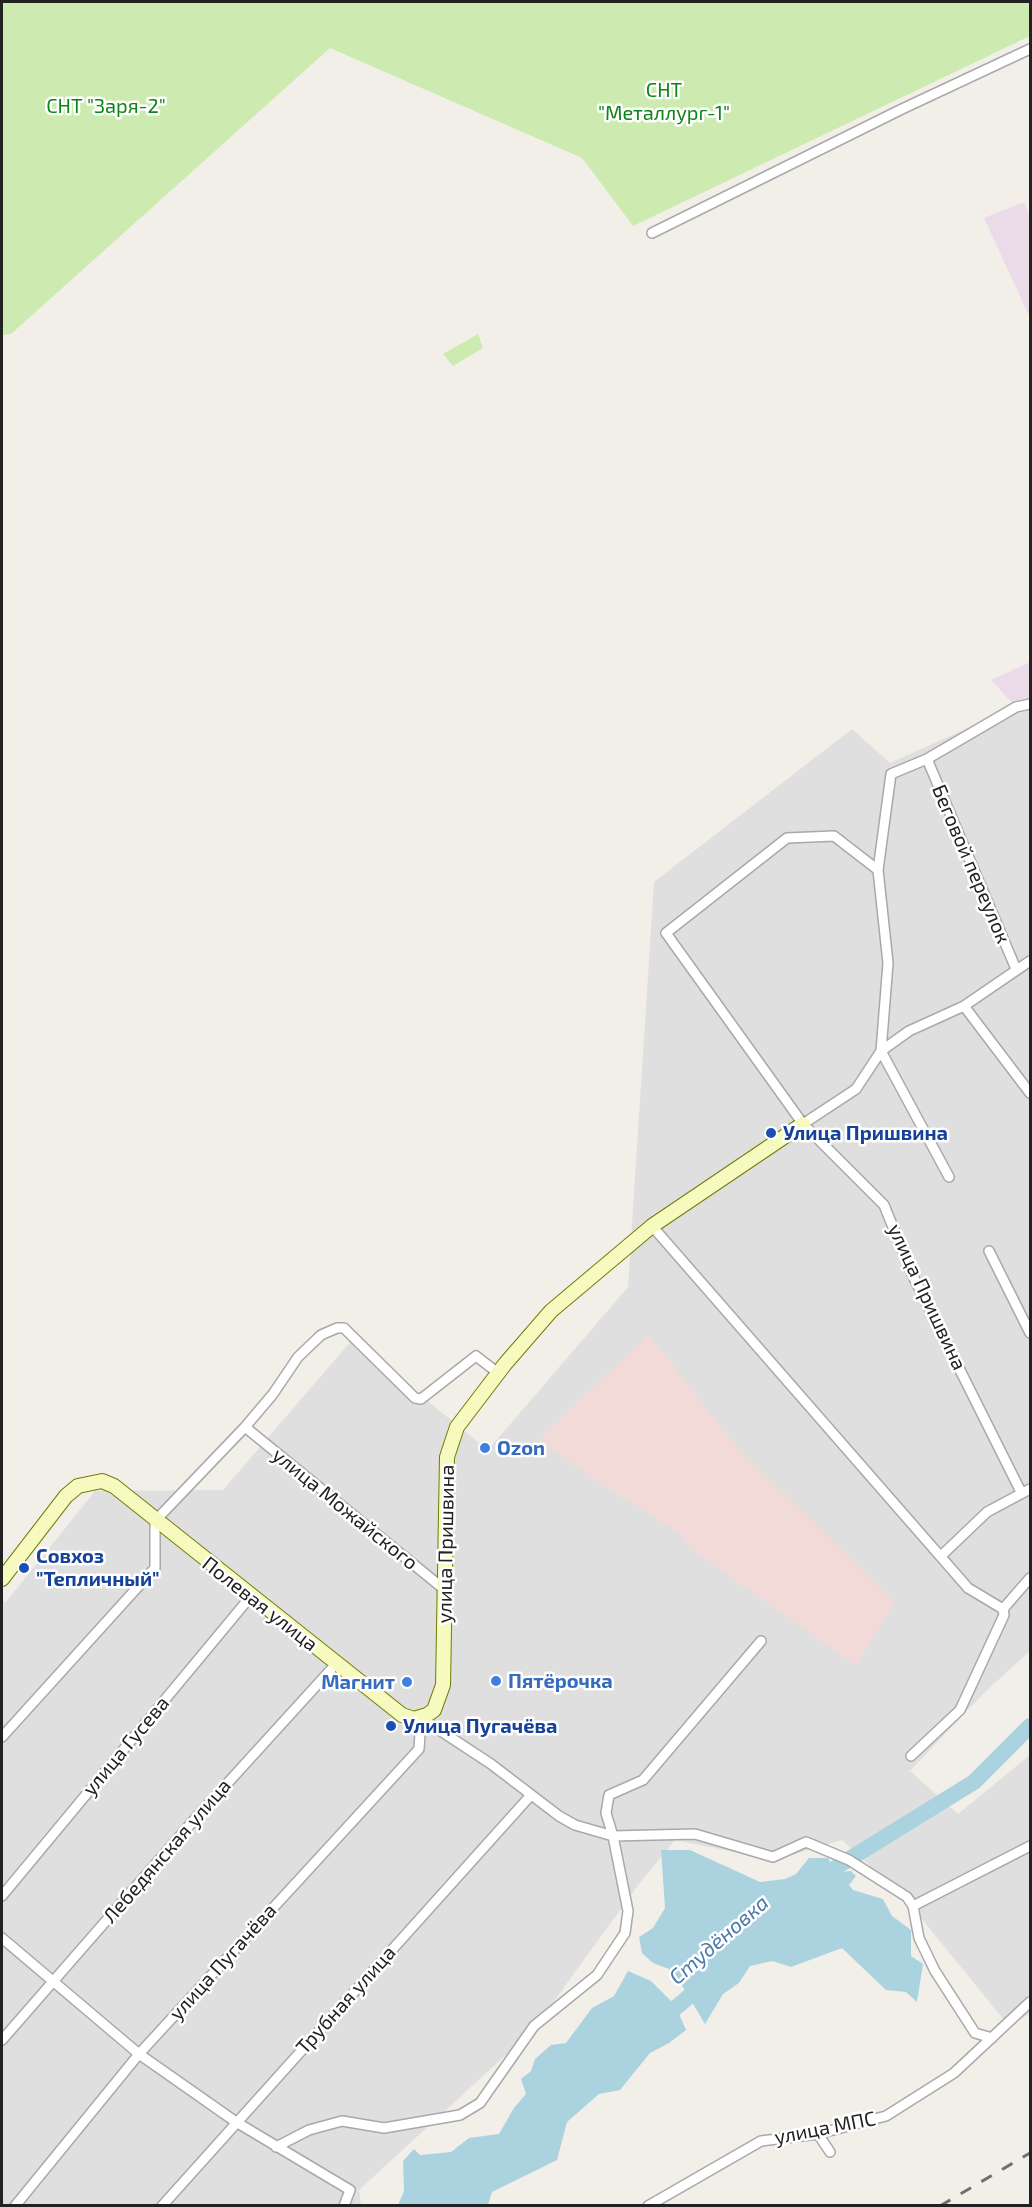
<!DOCTYPE html>
<html>
<head>
<meta charset="utf-8">
<style>
	body { margin:0 }
	#map { position:relative; width:1032px; height:2207px; overflow:hidden; background:#f2efe9; font-family:"Exo 2",sans-serif }
	canvas { display:block }
	.frame { position:absolute; inset:0; border:3px solid #222; pointer-events:none }
</style>
</head>
<body>
<div id="map">
<canvas width="1032" height="2207"></canvas>
<div class="frame"></div>
</div>
<script>
const g = document.querySelector('canvas').getContext('2d');
g.lineJoin = 'round';
function paint(path, color) { g.fillStyle = color; g.fill(path, 'evenodd'); }
const poly = rows => new Path2D(rows.map(r => 'M' + r).join(''));
function trace(path, color, width, dash) { g.strokeStyle = color; g.lineWidth = width; g.lineCap = dash ? 'butt' : 'round'; g.setLineDash(dash || []); g.stroke(path); }
function write(font, color, halo, rows, align = 'center') {
  g.font = font + ' "Exo 2",sans-serif'; g.lineWidth = 5; g.setLineDash([]); g.textBaseline = 'middle'; g.strokeStyle = halo; g.fillStyle = color; for (const [text, x, y, turn = 0] of rows) {
    g.save(); g.translate(x, y); g.rotate((+turn || 0) * Math.PI / 180); g.textAlign = isNaN(turn) ? turn : align; if (halo) g.strokeText(text, 0, 0); g.fillText(text, 0, 0); g.restore();
  }
}
const residential = poly([
	[1030,700,1030,1651,985,1692,910,1771,958,1814,1030,1755,1030,2014,1008,2025,904,1897,842,1840,774,1860,675,1840,639,1884,533,2030,359,2190,361,2205,2,2205,2,1600,6,1602,95,1491,223,1490,352,1340,488,1450,628,1287,654,882,852,729,890,763]
]);
const commercial = poly([
	[649,1335,735,1445,894,1603,856,1665,688,1547,683,1535,598,1482,545,1444,541,1436]
]);
const industrial = poly([
	[1024,202,1030,216,1030,318,984,218],
	[1030,662,1030,704,1016,707,991,680]
]);
const grass = poly([
	[2,2,1030,2,1030,36,633,226,582,158,330,48,11,334,2,335],
	[478,334,483,348,453,366,443,354]
]);
const water = poly([
	[661,1850,690,1850,760,1882,785,1879,796,1874,809,1858,829,1858,832,1873,851,1871,856,1876,849,1885,853,1890,883,1899,892,1916,911,1930,911,1956,923,1964,917,2002,906,1992,886,1990,842,1948,791,1967,772,1961,750,1966,739,1983,723,1994,705,2024,681,1984,669,1969,653,1963,642,1953,639,1937,653,1928,665,1908],
	[628,1971,651,1981,675,2005,686,2030,669,2043,650,2053,620,2090,599,2094,567,2122,557,2160,492,2192,488,2205,398,2205,404,2191,403,2161,414,2149,420,2155,451,2152,469,2138,499,2134,514,2108,526,2094,521,2079,531,2071,535,2059,551,2045,566,2043,592,2008,614,1996]
]);
const river = poly([
	[816,1886,838,1866,974,1782,1030,1726],
	[659,2022,706,1982]
]);
const street = poly([
	[652,233,902,109,1030,49],
	[927,759,1016,969],
	[878,870,834,836,787,838,666,933,803,1124,884,1205,912,1274,1021,1492],
	[964,1006,1030,1093],
	[803,1124,856,1089,881,1051,909,1031,964,1006,1030,961],
	[949,1177,881,1051,888,963,878,870,891,774,927,759,1016,707,1030,704],
	[652,1226,968,1588,1003,1609,1004,1615,960,1710,911,1756],
	[989,1251,1030,1333],
	[245,1427,445,1590],
	[941,1556,987,1512,1030,1489],
	[1003,1609,1030,1578],
	[2,1737,155,1568,155,1521,245,1427,273,1394,298,1357,321,1335,337,1328,344,1328,415,1398,421,1399,476,1356,498,1373],
	[2,1896,251,1596],
	[913,1906,1030,1846],
	[2,1938,139,2054,236,2122,350,2190,344,2206],
	[2,2040,194,1820,336,1664],
	[818,2134,830,2152],
	[276,2147,309,2130,342,2121,384,2128,460,2115,480,2103,534,2026,597,1975,625,1933,628,1911,613,1836,695,1834,773,1857,806,1842,849,1860,907,1897,913,1906,919,1938,935,1971,975,2033,992,2038],
	[15,2206,139,2054,419,1749,421,1718,491,1764,559,1816,575,1825,613,1836,606,1813,609,1795,643,1780,761,1641],
	[162,2206,531,1795],
	[648,2206,761,2141,818,2134,886,2116,954,2073,1030,2002]
]);
const secondary = poly([
	[2,1579,66,1496,78,1486,102,1481,114,1486,402,1715,414,1719,427,1715,434,1710,443,1685,447,1457,457,1427,505,1364,551,1311,652,1226,803,1124]
]);
const rail = poly([
	[940,2206,1030,2153]
]);
const markers = [
	[771,1133,6,"#1a4fb4"],
	[485,1448,6,"#3f7fe0"],
	[24,1568,6,"#1a4fb4"],
	[496,1681,6,"#3f7fe0"],
	[407,1682,6,"#3f7fe0"],
	[391,1726,6,"#1a4fb4"]
];
const parkNames = [
	["СНТ",664,90],
	["\"Металлург-1\"",664,113],
	["СНТ \"Заря-2\"",106,106]
];
const streetNames = [
	["Беговой переулок",971,864,67],
	["улица Пришвина",927,1297,65],
	["улица Можайского",345,1509,39],
	["улица Пришвина",446,1544,-89],
	["Полевая улица",260,1604,38],
	["улица Гусева",126,1746,-50],
	["Лебедянская улица",167,1851,-49],
	["улица Пугачёва",223,1962,-48],
	["Трубная улица",346,2000,-48],
	["улица МПС",825,2128,-11]
];
const transitNames = [
	["Улица Пришвина",783,1133],
	["Совхоз",36,1556],
	["\"Тепличный\"",36,1579],
	["Улица Пугачёва",403,1726]
];
const shopNames = [
	["Ozon",497,1448],
	["Пятёрочка",508,1681],
	["Магнит",395,1682,"right"]
];
const waterNames = [
	["Студёновка",719,1940,-41]
];
paint(residential, '#e0dfdf');
paint(commercial, '#f2dad9');
paint(industrial, '#ebdbe8');
paint(grass, '#cdebb0');
paint(water, '#aad3df');
trace(river, '#aad3df', 16);
trace(street, '#a9a9a9', 12);
trace(secondary, '#707d05', 16);
trace(street, '#fff', 9);
trace(secondary, '#f7fabf', 14);
trace(rail, '#707070', 3, [12, 12]);
for (const [x, y, r, color] of markers) { const dot = new Path2D(); dot.arc(x, y, r, 0, 2 * Math.PI); g.fillStyle = color; g.fill(dot); trace(dot, '#fff', 2); }
write('20px', '#0c8416', '#fff', parkNames);
write('20px', '#222', '#fff', streetNames);
write('bold 20px', '#164399', '#fff', transitNames, 'left');
write('bold 20px', '#366cbe', '#fff', shopNames, 'left');
write('italic 21px', '#4a7aab', '#fff', waterNames);
</script>
</body>
</html>
